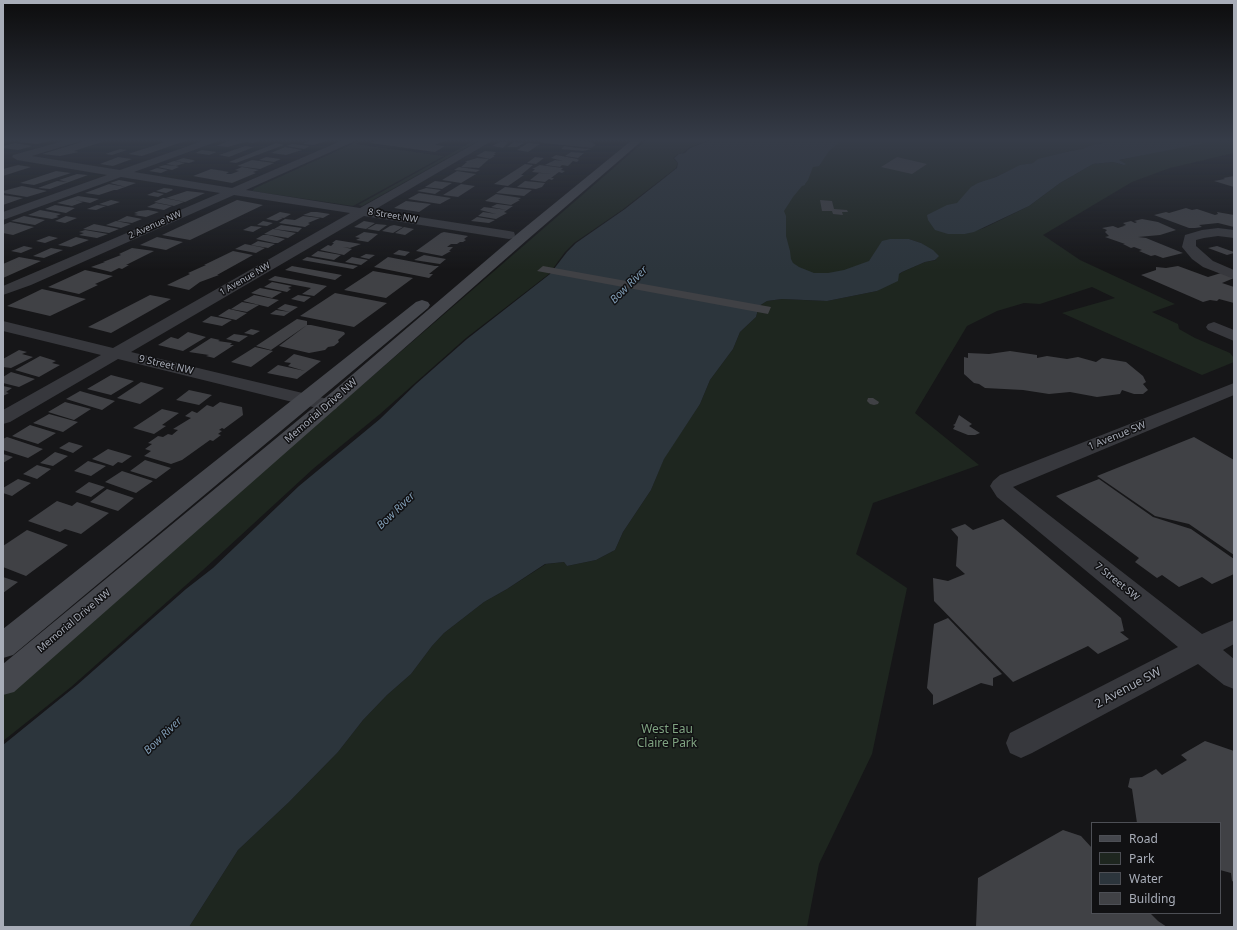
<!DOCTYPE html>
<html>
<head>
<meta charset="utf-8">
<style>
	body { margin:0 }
	#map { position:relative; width:1237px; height:930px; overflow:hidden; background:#161618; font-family:"Noto Sans",sans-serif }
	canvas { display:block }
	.frame { position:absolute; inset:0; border:4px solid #a8adb8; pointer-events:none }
	.legend { position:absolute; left:1091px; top:822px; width:130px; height:92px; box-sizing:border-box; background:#111113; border:1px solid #4d4f55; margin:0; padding:5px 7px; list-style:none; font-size:12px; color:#a8adb8 }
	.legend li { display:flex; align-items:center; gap:8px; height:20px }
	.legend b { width:20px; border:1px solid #4d4f55 }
</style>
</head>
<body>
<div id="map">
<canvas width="1237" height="930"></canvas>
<div class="frame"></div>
<ul class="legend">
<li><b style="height:5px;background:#45474d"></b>Road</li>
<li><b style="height:11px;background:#1e261f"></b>Park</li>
<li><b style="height:11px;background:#2c353c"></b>Water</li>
<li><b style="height:11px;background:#404145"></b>Building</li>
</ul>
</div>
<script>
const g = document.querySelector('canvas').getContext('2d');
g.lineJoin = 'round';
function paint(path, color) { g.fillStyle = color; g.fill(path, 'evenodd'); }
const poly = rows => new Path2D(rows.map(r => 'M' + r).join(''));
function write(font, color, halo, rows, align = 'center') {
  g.font = font + ' "Noto Sans",sans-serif'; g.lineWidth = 3; g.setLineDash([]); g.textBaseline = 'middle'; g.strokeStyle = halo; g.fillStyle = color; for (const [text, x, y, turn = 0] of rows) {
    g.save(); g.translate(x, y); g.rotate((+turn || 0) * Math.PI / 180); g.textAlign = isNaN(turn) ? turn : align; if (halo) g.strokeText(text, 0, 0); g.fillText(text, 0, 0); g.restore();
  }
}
const green = poly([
	[361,140,362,140,355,144,444,156,353,206,252,191,255,188],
	[475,140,480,140,362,206,358,205],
	[646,140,709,140,689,148,683,153,678,154,673,158,678,163,676,168,622,210,574,243,565,252,549,274,466,338,380,414,314,468,203,570,71,687,3,741,3,695],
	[838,140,1116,140,1101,143,1084,150,1073,150,1038,160,1037,162,1033,163,1022,165,978,185,949,233,965,234,984,228,1029,206,1060,183,1093,164,1113,162,1124,165,1119,160,1210,141,1234,140,1234,153,1170,168,1132,182,1043,235,1080,260,1175,304,1152,312,1178,324,1179,329,1195,338,1230,353,1234,358,1234,362,1202,375,1062,313,1115,298,1092,287,1040,304,1024,303,997,311,967,326,915,413,979,465,873,503,856,554,907,588,872,754,819,864,807,927,189,927,238,850,289,802,338,752,363,720,387,695,411,674,432,646,444,633,484,602,507,589,546,564,564,562,567,566,596,560,615,550,623,532,651,490,664,458,700,404,710,380,733,349,740,332,756,317,759,306,767,301,782,299,827,301,877,291,902,272,925,262,936,260,921,243,909,239,871,264,851,270,820,275,799,270,788,262,781,211,810,167]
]);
const water = poly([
	[711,140,842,140,829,151,819,166,813,167,808,180,805,184,805,185,802,186,793,197,784,211,786,216,786,236,790,251,791,259,793,263,799,267,814,273,828,273,844,270,869,261,882,241,890,239,909,239,921,243,933,250,939,256,935,260,925,262,902,272,899,274,898,281,877,291,827,301,782,299,767,301,759,306,756,317,740,332,733,349,710,380,700,404,664,459,651,490,623,532,615,550,596,560,567,566,564,562,545,564,507,589,484,602,444,633,432,646,411,674,387,695,363,720,338,752,289,802,238,850,189,927,3,927,3,745,77,685,186,589,213,568,299,486,380,419,416,384,467,339,550,274,567,252,576,243,625,209,677,168,678,163,674,158,679,154,685,153,690,148],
	[1116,140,1220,140,1119,160,1126,164,1124,165,1113,162,1093,164,1060,183,1029,206,974,232,965,234,948,234,935,230,928,220,927,215,947,205,957,203,971,187,978,183,996,177,1020,165,1033,163,1038,159,1070,151,1083,149,1089,146]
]);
const building = poly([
	[24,140,52,140,37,144,19,142],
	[88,140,102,142,74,151,79,152,60,156,42,154],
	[166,140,188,140,142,156,128,154,165,142,162,141],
	[231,140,245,142,228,147,216,146],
	[237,140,261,140,253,143],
	[312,140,328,140,314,145,303,144],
	[379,140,446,140,435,145,445,146,435,152,370,143],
	[500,142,506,142,508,143,503,148,492,146],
	[514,142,524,143,517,147,507,147],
	[15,143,33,146,18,150,3,148,3,146],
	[276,143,284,145,236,163,229,162],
	[528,143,540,144,528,152,517,150],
	[292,144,310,146,304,149,286,146],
	[245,146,254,147,229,157,219,155],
	[564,146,578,148,591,149,583,151,561,149],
	[285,147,302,150,286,155,271,153],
	[120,149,127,150,112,155,105,154],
	[202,150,217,152,209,155,195,153],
	[485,151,496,152,494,154,496,154,493,156,495,156,490,159,476,156],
	[571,152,584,153,578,158,565,156],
	[556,155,578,159,577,159,579,160,577,162,573,161,568,166,562,165,560,167,545,165,555,160,563,161,551,158],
	[118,157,132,159,113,166,100,164],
	[266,157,281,159,274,162,259,160],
	[535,157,544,158,536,164,527,163],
	[897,157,927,164,912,174,881,167],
	[183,158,193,160,195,161,189,163,175,161],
	[477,158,489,159,479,168,461,167,467,162,465,162,467,161],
	[252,160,274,163,260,169,237,166],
	[174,161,185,163,176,166,166,164],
	[525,164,533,165,521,175,524,175,508,186,494,184],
	[18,165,31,167,3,176,3,169],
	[165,165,176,166,179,167,172,170,158,167],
	[540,165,563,168,561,170,565,171,562,173,559,172,551,178,554,178,552,180,549,179,545,182,530,180,539,173,552,174,532,172,535,169,532,169],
	[242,167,259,170,253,172,256,173,232,183,193,176,211,169,224,171,223,171,229,172,226,174,231,174,239,171,235,170],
	[459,167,480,170,476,172,454,170],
	[157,168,168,170,161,173,149,171],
	[56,171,71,173,34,185,20,183],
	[457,171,476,174,461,183,442,180],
	[77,174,88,175,50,189,38,188,57,181,67,182,59,180],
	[1234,176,1234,187,1214,181,1225,179,1223,178],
	[119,180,136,183,117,190,114,190,99,195,85,193,109,184,126,187,110,183],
	[435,181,452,183,442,189,425,187],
	[525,181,545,183,542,187,536,189,517,187],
	[461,184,475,186,458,197,443,195],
	[22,186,47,191,27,197,3,193,3,191],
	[505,187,532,190,524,196,496,193],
	[164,188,173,189,172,190,173,190,166,193,156,191],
	[426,188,441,190,435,194,417,191],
	[187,191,205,193,185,202,166,198],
	[154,192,164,194,158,197,147,195],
	[419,193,451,198,440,204,408,199],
	[496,194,521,198,518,200,520,200,511,205,485,201],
	[3,195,23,198,3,205],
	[78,196,99,199,90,203,75,200,83,202,72,206,57,203],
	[163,198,164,198,184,202,174,206,154,202],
	[111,200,120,202,108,206,99,204],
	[237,200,263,205,190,240,162,235],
	[820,200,832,201,834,209,847,210,848,212,842,212,843,215,833,214,832,211,822,211],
	[406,201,431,204,419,212,394,208],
	[156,203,172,206,164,210,147,207],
	[497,204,513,206,507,210,491,207],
	[55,205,75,208,66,213,45,209],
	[97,205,106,206,96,210,87,209],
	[484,207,507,210,504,212,507,213,496,219,478,216,483,212,496,214,480,210],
	[1186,208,1192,210,1197,209,1215,215,1218,214,1217,212,1234,215,1234,227,1218,223,1199,225,1202,227,1195,228,1189,228,1154,215,1166,212,1169,213],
	[40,210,61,214,56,216,59,217,52,219,28,215],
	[148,210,159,212,146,217,134,215,138,214,134,213,139,211],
	[280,212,291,214,284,218,279,217,283,218,277,221,266,219],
	[311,212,317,212,330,214,323,218,303,215],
	[24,216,45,220,35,225,11,221],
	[66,216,77,218,65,223,55,221],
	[127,216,142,219,132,223,117,221],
	[303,216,320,218,308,223,310,224,305,227,279,223,285,219,295,220],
	[477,217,495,220,489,223,471,221],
	[1142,219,1158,222,1176,230,1160,235,1138,237,1146,238,1183,253,1163,258,1155,255,1151,256,1139,251,1142,250,1134,247,1131,248,1123,244,1125,244,1105,237,1109,236,1105,232,1107,230,1102,228,1113,226,1118,228,1124,226,1123,226,1126,225,1123,223,1131,221,1135,223,1137,222,1134,221],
	[116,221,131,224,121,228,106,225],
	[263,221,273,223,267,226,257,225],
	[364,221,375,223,366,229,354,227],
	[10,222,34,227,13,235,3,233,3,225],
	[94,224,119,229,109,233,83,229],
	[376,224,387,225,379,231,367,229],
	[281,225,302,228,298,232,274,229],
	[394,225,403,227,393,233,382,231,390,226],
	[251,226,262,227,253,232,243,230],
	[404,227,414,229,405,235,395,233],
	[273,229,296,233,288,238,264,234],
	[85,230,108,234,97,238,79,235,84,233,79,232],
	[364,232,378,234,368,242,356,240,360,238,355,237],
	[444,232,468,236,464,239,466,240,463,242,460,242,457,244,451,244,447,247,453,247,449,251,451,251,442,256,416,251,441,233],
	[263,235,268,235,285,239,278,243,274,243,256,239],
	[49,236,58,238,45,243,36,241],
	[76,237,89,240,71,247,58,245],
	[157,237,183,242,166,250,140,245],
	[336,240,361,244,350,248,343,247,352,249,344,255,320,250,328,245,331,246,334,243,332,243],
	[258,241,275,244,268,248,251,245],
	[245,244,265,248,256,253,235,249],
	[24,246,33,248,21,253,11,251],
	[1217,246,1234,252,1234,253,1227,255,1208,248],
	[51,248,63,250,44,258,33,256],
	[132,248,154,251,126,265,129,265,122,269,119,268,111,272,91,267,105,262,103,262,121,255,119,254],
	[399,250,410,252,405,256,393,254],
	[233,251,253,255,217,275,219,275,200,282,189,290,167,285,190,274,188,273,206,265,204,265],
	[318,251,341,255,334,260,311,256],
	[366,254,375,255,369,259,360,257],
	[424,255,446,259,440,264,414,260],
	[19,257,41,261,3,278,3,264],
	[307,257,358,266,353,269,302,260],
	[352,257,368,260,361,265,345,262],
	[388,257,435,266,439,266,429,274,433,274,429,278,374,267],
	[292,266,342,275,335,280,285,270],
	[543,266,771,307,768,314,537,271],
	[1178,266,1208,277,1221,273,1234,278,1222,283,1234,287,1234,303,1219,299,1217,301,1210,300,1203,302,1141,275,1156,270,1156,267,1166,268],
	[85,270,113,276,95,284,98,285,79,294,48,287],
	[373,271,413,278,386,298,344,290],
	[275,276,327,286,314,296,302,294,311,288,268,280],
	[272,282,292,286,288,288,291,289,287,292,264,287],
	[260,288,282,292,272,298,251,293],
	[42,289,86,299,50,316,7,306],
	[335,293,387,303,354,327,300,316],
	[150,295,171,299,111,333,88,327],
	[254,295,279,300,268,307,243,301],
	[298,295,311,297,304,302,291,299],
	[242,302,259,305,247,312,231,309],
	[285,304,298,307,290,312,277,309],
	[229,309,247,313,236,320,218,316],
	[276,310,290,312,284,316,270,314],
	[211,316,232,320,222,326,202,322],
	[297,319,307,321,307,325,271,350,256,346],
	[307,325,311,325,344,332,345,334,338,340,339,342,334,346,328,347,325,350,309,353,279,346],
	[251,329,260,331,253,335,244,333],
	[188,332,206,337,183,351,158,345,171,337,178,339],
	[234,334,248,336,239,342,226,339],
	[211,338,220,340,218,341,232,343,230,345,234,345,214,358,206,356,209,355,189,352],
	[255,347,273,351,251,367,231,362],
	[19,350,27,352,22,354,33,357,11,368,3,367,3,359],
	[1010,351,1037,355,1037,358,1047,356,1067,359,1078,357,1096,362,1102,358,1126,362,1143,376,1146,382,1143,384,1148,390,1143,394,1134,394,1122,390,1120,394,1097,397,1070,392,1049,394,1023,390,985,388,979,384,974,383,964,374,964,357,968,358,968,353,989,354],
	[294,354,321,361,297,379,267,373,278,365,305,371,288,366,291,363,284,362],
	[40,356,56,361,52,363,60,365,39,377,15,370],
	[11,372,35,379,19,387,3,383,3,377],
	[111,375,134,381,111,395,87,389],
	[141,382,164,388,140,404,117,398],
	[3,386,12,388,6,392,9,393,3,396],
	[189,390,212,395,199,405,176,400],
	[80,391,115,401,102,410,66,399],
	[868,398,873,398,879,402,878,404,874,405,870,404,867,401],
	[65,402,91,409,74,420,48,412],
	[220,402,242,407,243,415,224,429,222,428,219,430,222,431,218,434,221,435,213,441,210,440,182,460,171,464,144,456,151,451,145,449,152,444,148,443,158,436,163,437,168,434,172,435,178,430,173,429,191,418,185,416,192,411,197,413,207,405,213,407],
	[162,409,179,413,162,425,166,426,154,434,133,428],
	[49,414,78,422,63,432,33,423],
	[959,415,972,424,969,426,980,433,975,435,968,435,953,429,955,426,953,425,955,424],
	[30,425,56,433,38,444,12,436],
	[7,437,43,449,28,458,3,450,3,439],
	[1194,437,1234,460,1234,555,1189,524,1155,516,1097,476],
	[69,442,83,446,73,453,59,448],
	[108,449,132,456,122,463,118,462,113,466,92,459],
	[55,452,68,456,53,466,40,463],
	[3,454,13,457,3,463],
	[145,460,171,468,156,479,130,471],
	[88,461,106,466,91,476,74,471],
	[37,465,51,469,37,479,23,474],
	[122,471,153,481,136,493,105,482],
	[18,479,31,483,12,496,3,493,3,488],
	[1099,479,1153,517,1191,529,1234,559,1234,574,1212,584,1202,577,1179,587,1162,575,1157,578,1135,562,1139,558,1056,496],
	[89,482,105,487,91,497,75,492],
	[107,489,134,498,118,511,90,502],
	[57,501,72,506,77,502,109,513,81,534,65,529,60,532,28,521],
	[1003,519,1121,618,1124,631,1120,632,1129,639,1098,654,1088,646,1013,682,934,601,933,578,948,581,965,574,956,566,958,537,951,529,965,524,973,530],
	[27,530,68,545,26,576,3,567,3,546],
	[3,577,18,582,3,593],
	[948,618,1002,674,993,678,993,686,981,683,933,705,933,695,927,688,934,624],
	[1205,741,1234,751,1234,882,1232,881,1231,873,1220,870,1220,823,1137,823,1132,789,1128,787,1130,778,1142,777,1156,769,1162,775,1187,760,1181,755],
	[1063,830,1081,836,1092,848,1092,913,1150,913,1158,921,1167,927,976,927,978,878]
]);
const minor = poly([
	[67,140,80,140,78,142,32,156,120,170,205,140,217,140,216,142,134,172,232,188,343,140,354,140,353,142,246,190,360,208,481,140,491,140,490,142,374,210,509,231,514,232,515,235,514,238,509,239,364,216,131,352,336,401,338,405,336,409,329,411,118,359,10,422,3,424,3,410,101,355,3,331,3,321,113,348,350,213,234,195,31,285,3,295,3,286,220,193,121,177,3,220,3,212,107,175,17,160,12,157,13,155,67,140],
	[538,140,566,140,591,142,596,145,591,148,543,143,538,140],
	[1218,228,1234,230,1234,238,1218,236,1204,238,1196,240,1196,246,1213,261,1234,270,1234,279,1203,267,1192,259,1182,247,1185,235,1202,230,1218,228],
	[1214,322,1234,330,1234,341,1208,330,1206,327,1208,324,1214,322],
	[1234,383,1234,395,1013,487,1202,634,1234,620,1234,644,1223,650,1234,659,1234,689,1224,685,1198,664,1032,753,1021,758,1010,753,1006,743,1010,733,1178,647,997,497,990,486,993,481,1000,475,1234,383]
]);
const secondary = poly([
	[632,140,643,140,527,240,14,692,3,695,3,664,332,392,517,234,632,140],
	[422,300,428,302,430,305,428,308,13,655,3,658,3,629,416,302,422,300]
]);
const farStreetnames = [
	["8 Street NW",393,216,9],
	["2 Avenue NW",155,225,-24],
	["1 Avenue NW",245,279,-30]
];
const streetNames = [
	["9 Street NW",166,365,13],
	["Memorial Drive NW",321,411,-41],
	["1 Avenue SW",1117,436,-22],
	["7 Street SW",1117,582,39],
	["Memorial Drive NW",74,621,-40]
];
const waterNames = [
	["Bow River",629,285,-45],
	["Bow River",396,511,-44],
	["Bow River",163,736,-44]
];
const nearStreetnames = [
	["2 Avenue SW",1128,688,-28]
];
const nearParknames = [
	["West Eau",667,730],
	["Claire Park",667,744]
];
paint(green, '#1e261f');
paint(water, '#2c353c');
paint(building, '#404145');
paint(minor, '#37383d');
paint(secondary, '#45474d');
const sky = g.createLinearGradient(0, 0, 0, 270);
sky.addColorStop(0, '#0c0c0d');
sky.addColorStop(0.52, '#363c48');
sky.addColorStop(1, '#363c4800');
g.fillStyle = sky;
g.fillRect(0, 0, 1237, 270);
write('9px', '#a8adb8', '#111113', farStreetnames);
write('10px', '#a8adb8', '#111113', streetNames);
write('italic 11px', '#7f9bb3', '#111113', waterNames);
write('12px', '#a8adb8', '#111113', nearStreetnames);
write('12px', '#7fa381', '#111113', nearParknames);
</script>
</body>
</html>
